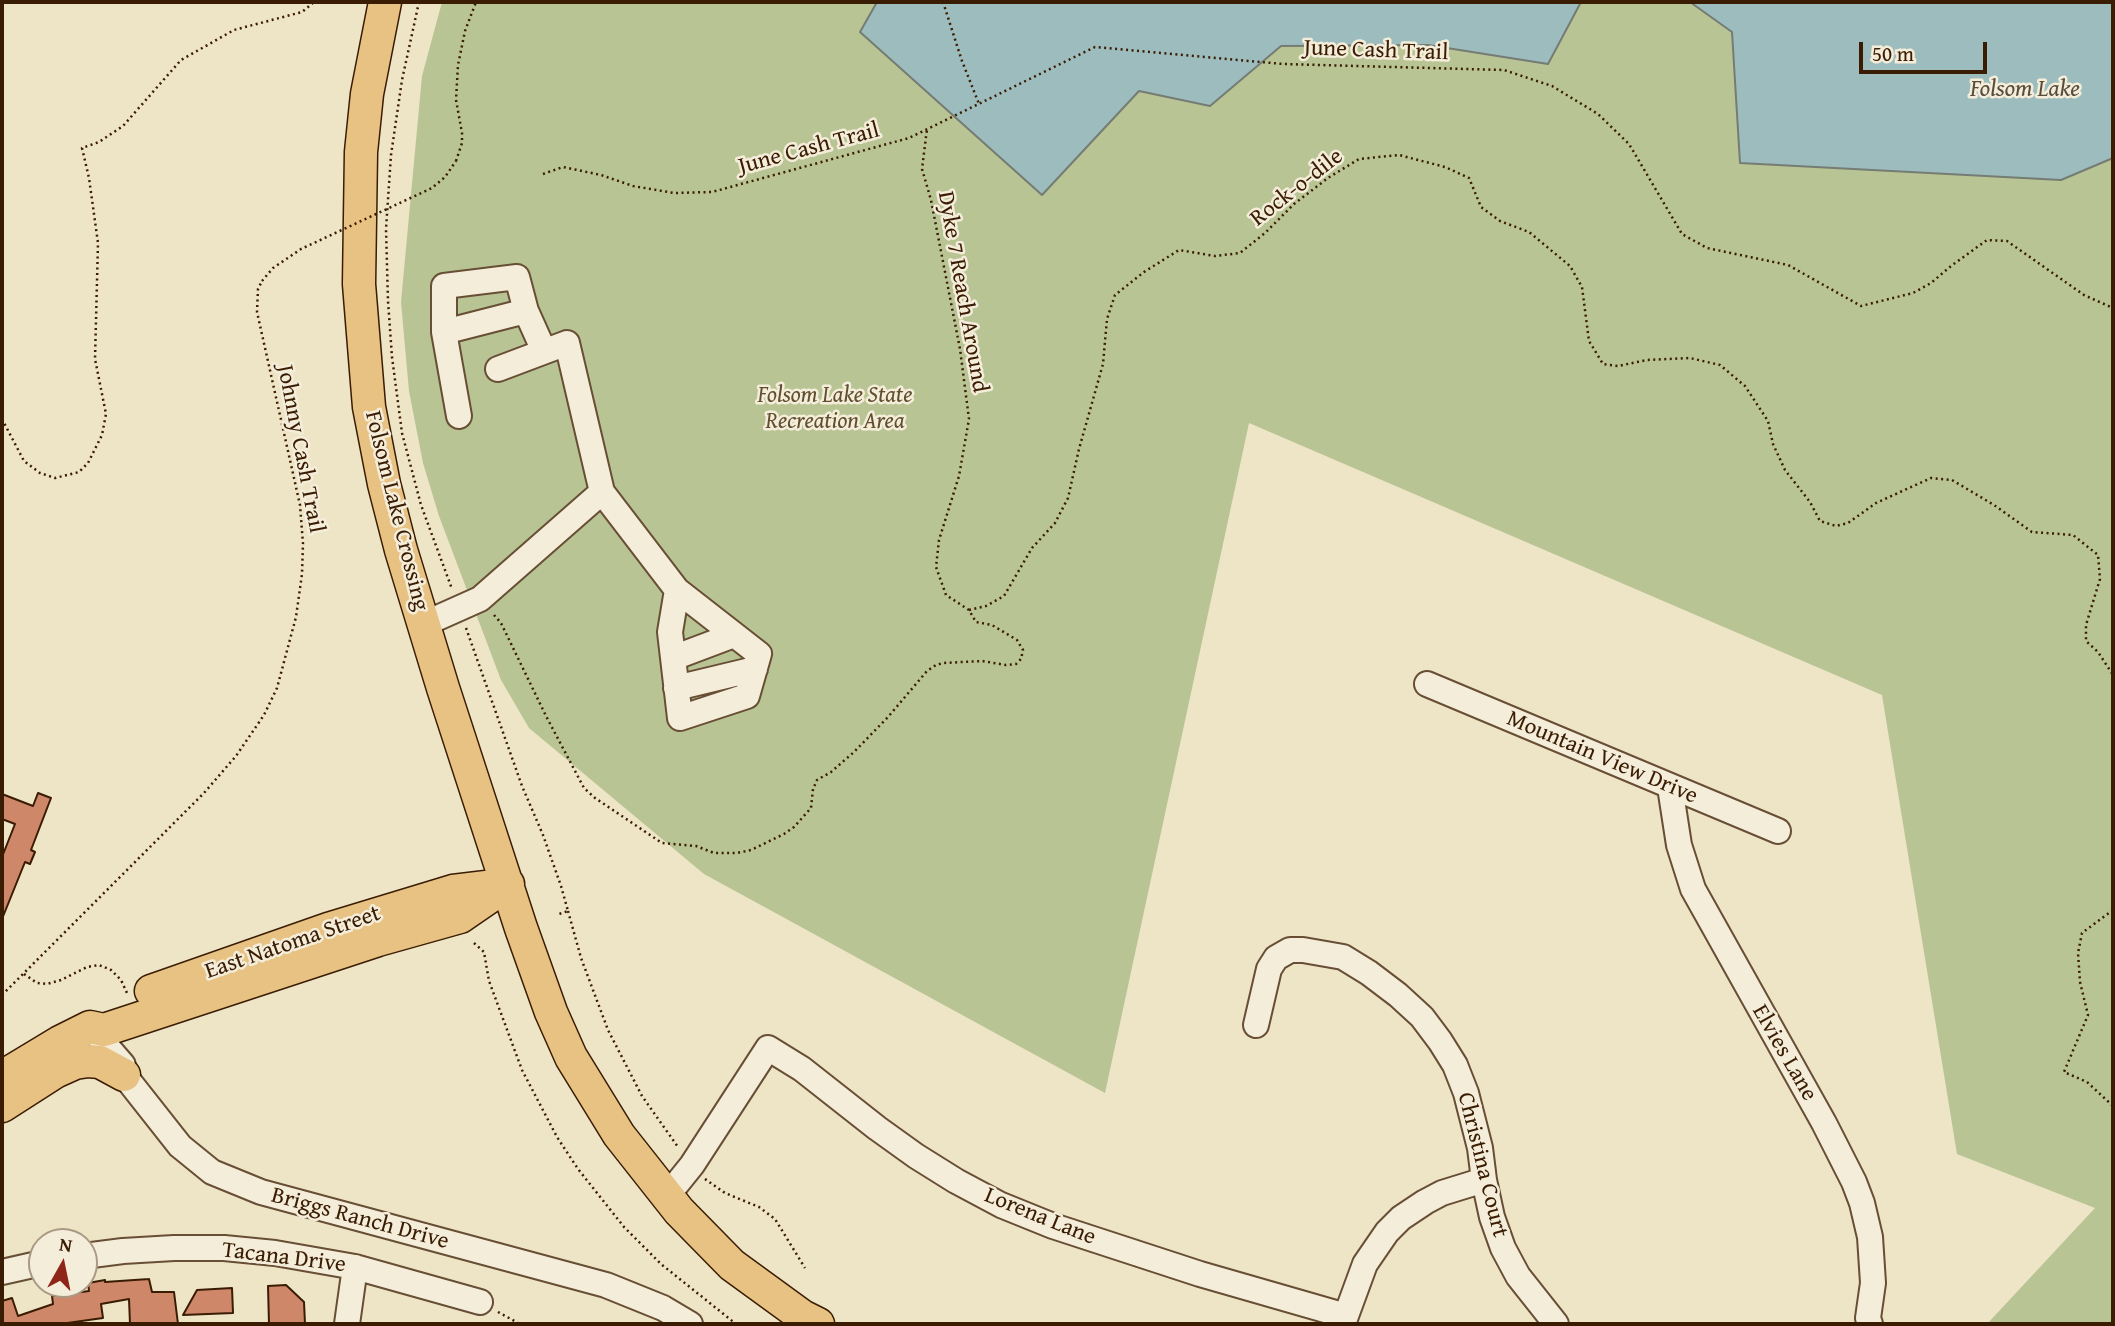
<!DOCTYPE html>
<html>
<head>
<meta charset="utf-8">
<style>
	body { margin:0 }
	#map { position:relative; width:2115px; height:1326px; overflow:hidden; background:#eee4c6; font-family:"Gentium Book Plus",serif }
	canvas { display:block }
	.frame { position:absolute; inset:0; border:4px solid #3a1c03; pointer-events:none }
	.north { position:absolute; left:28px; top:1228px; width:70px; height:70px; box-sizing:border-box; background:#f4edda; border:2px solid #aa9984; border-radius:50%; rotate:9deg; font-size:19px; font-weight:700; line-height:28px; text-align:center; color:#3a1c03 }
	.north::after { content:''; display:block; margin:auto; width:24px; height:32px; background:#8f2418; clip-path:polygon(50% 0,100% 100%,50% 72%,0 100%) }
	.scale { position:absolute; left:1859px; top:42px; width:128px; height:32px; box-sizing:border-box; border:4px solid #3a1c03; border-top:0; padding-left:9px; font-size:21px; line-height:24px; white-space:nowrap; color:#3a1c03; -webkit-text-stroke:5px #f4edda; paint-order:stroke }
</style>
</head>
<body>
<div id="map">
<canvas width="2115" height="1326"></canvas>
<div class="frame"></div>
<div class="north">N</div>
<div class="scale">50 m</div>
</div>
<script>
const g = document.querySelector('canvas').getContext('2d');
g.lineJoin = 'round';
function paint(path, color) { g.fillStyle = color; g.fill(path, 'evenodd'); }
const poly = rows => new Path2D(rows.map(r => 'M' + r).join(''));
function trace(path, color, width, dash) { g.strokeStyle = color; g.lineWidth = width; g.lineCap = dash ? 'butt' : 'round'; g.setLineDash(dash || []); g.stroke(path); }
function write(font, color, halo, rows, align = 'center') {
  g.font = font + ' "Gentium Book Plus",serif'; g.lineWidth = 5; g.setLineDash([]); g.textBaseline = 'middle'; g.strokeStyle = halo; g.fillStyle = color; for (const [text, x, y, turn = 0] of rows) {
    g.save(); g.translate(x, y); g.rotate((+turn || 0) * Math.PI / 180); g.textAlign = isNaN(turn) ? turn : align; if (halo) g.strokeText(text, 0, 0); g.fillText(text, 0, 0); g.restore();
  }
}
const green = poly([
	[442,2,2113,2,2113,1324,1987,1324,2095,1208,1957,1154,1882,695,1249,423,1105,1093,704,874,529,728,501,680,439,516,423,463,409,391,401,302,422,76]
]);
const water = poly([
	[877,2,1581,2,1548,64,1428,45,1281,46,1210,106,1139,91,1042,195,860,32,877,2],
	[1690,2,2113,2,2113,158,2061,180,1740,163,1732,32,1690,2]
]);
const building = poly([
	[38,793,51,798,31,850,35,852,30,864,25,862,2,919,2,857,15,824,2,819,2,794,33,806,38,793],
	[149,1279,152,1292,174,1292,178,1324,130,1324,129,1299,101,1304,103,1318,60,1324,2,1324,2,1301,12,1298,18,1316,53,1304,52,1296,89,1291,88,1283,105,1280,105,1282,149,1279],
	[286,1285,304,1302,305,1324,269,1324,268,1286,286,1285],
	[232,1288,233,1313,183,1315,197,1290,232,1288]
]);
const path = poly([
	[419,2,402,80,391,155,386,229,388,301,392,357,402,433,421,505,452,589],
	[943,2,962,61,979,104],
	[456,161,462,143,462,133,456,100,458,65,465,31,476,2],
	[543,174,563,167,601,175,633,186,674,193,712,192,909,138,1095,47,1283,64,1504,70,1552,86,1598,114,1629,144,1682,234,1707,248,1788,265,1861,306,1913,293,1931,283,1951,266,1987,240,2007,241,2084,295,2113,308],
	[2,419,24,461,40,473,55,478,79,472,88,463,102,435,106,414,95,359,98,243,89,178,82,148,99,142,123,126,181,60,234,30,302,12,314,2],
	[969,610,986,606,1004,596,1032,548,1055,523,1068,498,1079,449,1103,364,1107,319,1115,295,1144,272,1179,250,1215,256,1240,253,1265,233,1294,204,1328,178,1359,159,1399,155,1445,167,1469,178,1481,207,1500,221,1529,232,1570,266,1582,287,1589,341,1603,364,1618,366,1647,360,1690,358,1720,365,1745,386,1768,421,1773,444,1785,470,1810,502,1820,521,1836,526,1848,523,1876,503,1931,478,1952,480,1994,505,2032,532,2073,535,2098,555,2100,579,2086,625,2086,641,2098,652,2113,675],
	[494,615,501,623,546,716,584,788,595,798,662,843,696,846,714,853,737,853,751,850,784,834,794,827,811,808,813,789,817,780,831,772,854,752,888,717,927,671,936,665,943,663,982,661,1006,665,1016,664,1021,659,1023,650,1017,640,992,625,976,622,969,610,946,595,936,567,939,540,959,476,969,419,960,349,931,200,922,169,927,129],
	[466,628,522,786,543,835,561,886,568,911,559,914],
	[2113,910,2082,933,2078,953,2080,982,2088,1015,2064,1072,2087,1082,2113,1106],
	[568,911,581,958,608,1030,642,1096,678,1147],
	[474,943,484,952,489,981,522,1070,557,1137,578,1169,624,1227,661,1264,736,1324],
	[24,974,37,983,47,984,61,980,87,967,99,965,111,970,121,980,127,993],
	[2,995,204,793,236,756,264,715,277,688,296,617,302,574,303,544,300,505,257,312,258,289,262,281],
	[705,1179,725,1193,759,1207,775,1219,805,1268],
	[498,1312,520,1324]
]);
const minor = poly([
	[444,332,444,286,517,277,526,311],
	[459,416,444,332,526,311,544,351],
	[602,492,677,590,759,654,747,696,680,718,670,632,677,590],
	[424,624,480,599,602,492,567,343,498,369],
	[673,658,734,635],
	[1427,684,1778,831],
	[676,688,755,669],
	[1670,787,1679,845,1693,889,1824,1123,1854,1182,1862,1203,1870,1237,1873,1283,1868,1318,1870,1324],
	[1256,1025,1269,969,1276,958,1290,950,1303,950,1343,957,1369,973,1398,995,1422,1017,1440,1041,1455,1065,1466,1093,1480,1148,1484,1180,1492,1217,1503,1248,1518,1276,1556,1324],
	[90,1027,123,1065,124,1075,180,1146,212,1172,261,1192,606,1285,663,1308,690,1324],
	[667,1196,692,1165,768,1048,802,1069,877,1128,916,1156,956,1181,1001,1205,1053,1226,1200,1274,1346,1316],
	[84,1256,123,1251,174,1248,224,1248,275,1253,355,1267,480,1302],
	[2,1272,42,1263],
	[347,1324,355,1267],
	[1343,1324,1365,1264,1387,1232,1401,1218,1425,1202,1442,1193,1484,1180]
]);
const major = poly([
	[385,2,367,94,361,152,359,284,369,407,384,484,401,550,443,688,521,928,551,1012,571,1057,619,1135,679,1211,732,1265,802,1316,818,1324],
	[151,991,328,929,453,891,503,885],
	[2,1077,60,1042,90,1027,104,1030,378,940,460,917,508,884],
	[2,1106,55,1072,75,1063,88,1061,100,1062,124,1075]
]);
const pathBridge = poly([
	[262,281,273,268,301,249,432,188,445,177,456,161]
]);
const streetNames = [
	["June Cash Trail",1376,51,2],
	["June Cash Trail",809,149,-15],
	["Rock-o-dile",1297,188,-38],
	["Dyke 7 Reach Around",962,292,80],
	["Johnny Cash Trail",300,449,79],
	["Folsom Lake Crossing",396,511,76],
	["Mountain View Drive",1602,758,23],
	["East Natoma Street",293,943,-19],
	["Elvies Lane",1784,1053,60],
	["Christina Court",1482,1165,76],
	["Lorena Lane",1040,1217,22],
	["Briggs Ranch Drive",360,1219,15],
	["Tacana Drive",284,1258,7]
];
const parkNames = [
	["Folsom Lake State",835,396],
	["Recreation Area",835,422]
];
const waterNames = [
	["Folsom Lake",2025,90]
];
paint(green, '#b9c495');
paint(water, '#9dbcbe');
trace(water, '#757c73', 2);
paint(building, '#cf8769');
trace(building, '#3a1c03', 2);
trace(minor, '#674e34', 28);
trace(major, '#3a1c03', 35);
trace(path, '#3a1c03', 2.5, [2, 3.5]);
trace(minor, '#f4edda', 24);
trace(major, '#e7c283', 32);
trace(pathBridge, '#3a1c03', 2.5, [2, 3.5]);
write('23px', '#3a1c03', '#f4edda', streetNames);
write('italic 23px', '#604e2f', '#f4edda', parkNames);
write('italic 24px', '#584c3b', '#f4edda', waterNames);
</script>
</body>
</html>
